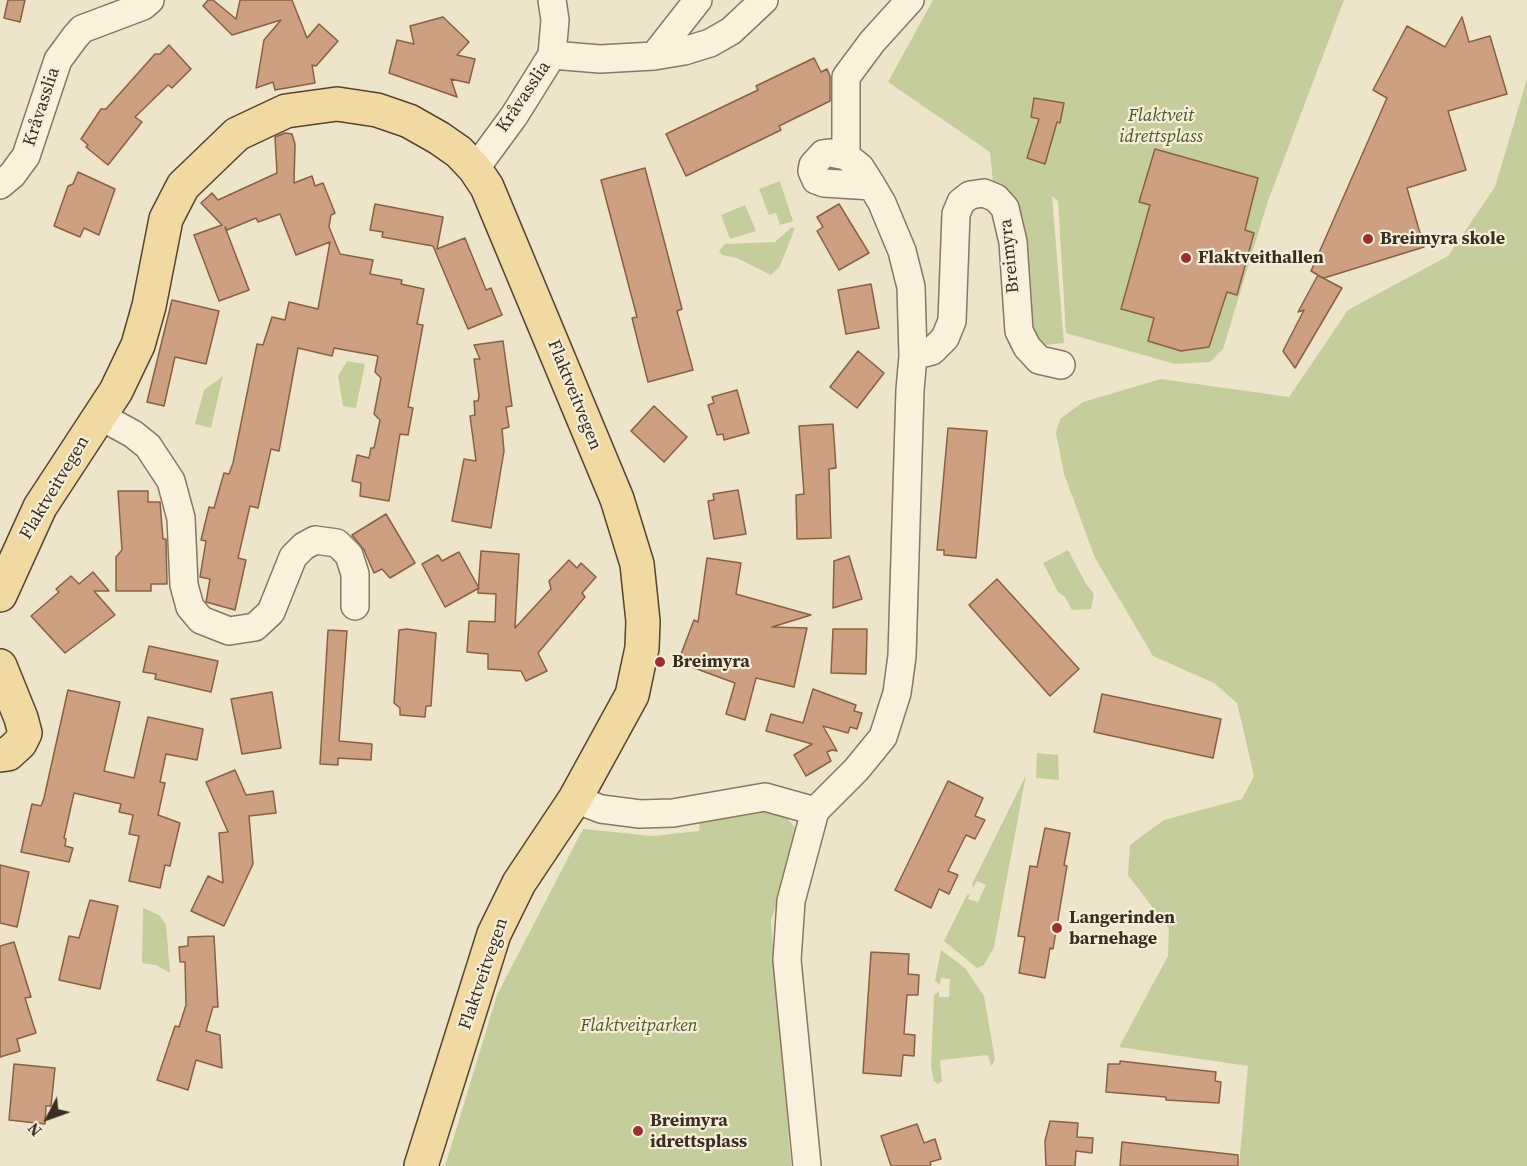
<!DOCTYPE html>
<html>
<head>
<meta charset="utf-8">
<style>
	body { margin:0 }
	#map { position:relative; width:1527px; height:1166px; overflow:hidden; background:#eee4c9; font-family:"Source Serif 4",serif }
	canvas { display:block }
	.north { position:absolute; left:18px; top:1088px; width:60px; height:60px; -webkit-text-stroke:4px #f6eed8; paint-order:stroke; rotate:229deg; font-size:16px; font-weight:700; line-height:24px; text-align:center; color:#3b2e21 }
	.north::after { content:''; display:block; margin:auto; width:21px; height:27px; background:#3b2e21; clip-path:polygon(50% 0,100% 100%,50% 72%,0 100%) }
</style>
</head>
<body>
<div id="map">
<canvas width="1527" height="1166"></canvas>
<div class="north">N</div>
</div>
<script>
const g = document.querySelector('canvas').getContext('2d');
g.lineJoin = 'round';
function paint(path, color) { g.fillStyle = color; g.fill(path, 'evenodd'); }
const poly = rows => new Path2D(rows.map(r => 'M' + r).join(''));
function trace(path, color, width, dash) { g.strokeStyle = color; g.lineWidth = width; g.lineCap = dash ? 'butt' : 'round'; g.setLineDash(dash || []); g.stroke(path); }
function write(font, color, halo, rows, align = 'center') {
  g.font = font + ' "Source Serif 4",serif'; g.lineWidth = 4.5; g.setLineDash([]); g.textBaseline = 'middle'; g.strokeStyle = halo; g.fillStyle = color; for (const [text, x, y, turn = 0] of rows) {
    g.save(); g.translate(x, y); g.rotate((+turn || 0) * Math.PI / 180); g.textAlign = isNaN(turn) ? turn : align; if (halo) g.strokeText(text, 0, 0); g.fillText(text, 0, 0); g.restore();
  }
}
const green = poly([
	[933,0,1344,0,1268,201,1223,349,1210,362,1175,364,1066,333,1058,201,1052,196,1064,343,1010,349,990,152,888,82],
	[1527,79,1527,1166,1239,1166,1248,1066,1119,1047,1168,956,1169,929,1128,875,1130,845,1164,820,1242,799,1254,776,1237,703,1214,683,1153,656,1095,558,1064,474,1056,433,1060,419,1083,402,1161,379,1289,397,1348,310,1448,256,1495,187],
	[780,181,793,221,780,225,776,213,769,215,759,189],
	[745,205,756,231,730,239,721,215],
	[792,227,795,228,780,266,771,275,737,258,722,255,719,251,725,244,775,242],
	[347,361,365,364,356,408,343,406,338,376],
	[223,376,211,428,195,424,204,390],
	[1068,550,1086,584,1094,594,1091,609,1072,610,1065,597,1058,592,1043,563],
	[1037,753,1058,755,1059,780,1036,778],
	[1026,775,994,947,984,965,977,968,944,941,967,895,970,894,968,899,978,902,986,885,977,881,973,888,972,884],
	[743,809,780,810,799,832,771,921,791,1166,445,1166,497,995,583,829,653,836,699,831,700,820],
	[143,908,159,915,166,924,170,973,156,965,142,963],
	[941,950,965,968,984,996,995,1060,991,1066,988,1055,940,1060,942,1081,938,1084,934,1081,931,1067,934,995,939,991,939,997,949,997,950,979,941,978,940,985,935,981]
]);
const building = poly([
	[8,0,25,0,20,22,4,18,8,0],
	[208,0,213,0,236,19,240,0,292,0,307,38,319,24,338,41,316,66,312,65,315,83,275,90,273,82,256,88,264,40,281,20,232,35,203,6,208,0],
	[443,17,469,42,457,55,475,59,469,83,451,79,457,97,389,73,397,40,414,44,410,26,443,17],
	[1462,17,1469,42,1490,36,1507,94,1448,111,1466,170,1407,188,1424,247,1324,278,1319,276,1342,288,1295,368,1283,351,1304,310,1298,312,1318,275,1311,271,1387,98,1373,90,1407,26,1445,47,1462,17],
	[169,45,191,69,172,88,168,85,135,117,142,122,108,165,86,147,88,145,81,139,101,109,106,109,155,54,160,54,169,45],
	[814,58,821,72,827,69,830,76,830,101,779,126,781,130,686,176,666,134,758,90,756,86,814,58],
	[1034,98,1064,103,1060,123,1057,122,1045,164,1027,158,1039,119,1031,117,1034,98],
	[285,133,292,134,295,144,294,183,312,176,315,186,323,183,335,213,331,215,329,227,340,254,373,260,370,274,402,280,401,284,424,289,417,324,423,325,408,407,413,408,408,435,400,434,389,501,360,496,361,483,352,481,357,455,369,458,371,448,374,448,380,420,374,414,381,378,375,372,378,356,334,348,332,356,298,348,279,451,271,449,258,508,250,506,238,558,246,560,235,610,206,602,210,579,200,577,206,541,201,540,209,507,214,508,224,473,229,474,233,463,257,344,263,345,272,317,285,320,289,302,318,309,330,242,296,255,280,214,258,222,256,218,227,230,225,227,249,290,219,301,194,235,222,225,201,203,212,193,218,200,277,173,275,137,285,133],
	[1155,149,1258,178,1245,230,1254,233,1237,295,1227,292,1209,347,1181,351,1148,341,1154,318,1121,309,1150,205,1139,202,1155,149],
	[645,168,682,309,677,311,693,370,648,382,632,318,637,317,601,180,645,168],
	[78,172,115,189,99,235,84,228,80,237,54,226,68,186,73,184,78,172],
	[375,204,443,217,437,249,465,238,486,290,491,288,502,315,468,329,433,246,382,237,383,232,370,230,375,204],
	[839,204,869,253,839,270,817,231,823,227,817,217,839,204],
	[871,284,879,328,846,334,838,290,871,284],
	[172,300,219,311,206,364,175,357,164,406,147,402,172,300],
	[503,341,512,406,506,407,509,427,502,429,504,451,491,528,452,521,464,459,476,461,470,416,475,415,474,401,478,401,479,396,474,359,480,359,474,345,503,341],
	[858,351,884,373,857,408,830,387,858,351],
	[737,390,749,433,724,440,723,434,717,435,708,405,714,403,712,397,737,390],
	[654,406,687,437,664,462,631,431,654,406],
	[833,424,836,468,829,469,831,538,797,539,796,495,804,494,799,426,833,424],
	[948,428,987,431,976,558,944,555,944,550,937,550,948,428],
	[738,490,746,534,714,539,708,501,714,500,713,494,738,490],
	[118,491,148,491,148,502,160,502,163,539,166,539,167,584,151,584,151,591,116,591,116,557,122,550,118,491],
	[386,514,415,563,390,578,382,569,374,573,364,550,352,535,386,514],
	[481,551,519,554,515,628,551,589,549,581,569,560,577,568,581,563,596,577,582,593,585,597,538,653,547,671,526,681,521,671,488,669,488,654,467,652,469,621,495,622,496,594,478,593,481,551],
	[459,552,479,588,445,607,422,564,438,555,442,561,459,552],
	[849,556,862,599,833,608,834,561,849,556],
	[707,558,741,563,736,594,811,615,772,627,807,628,794,687,756,678,745,720,726,714,735,683,678,662,694,620,698,622,707,558],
	[93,572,109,591,94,591,115,615,65,653,31,616,59,592,56,589,71,576,79,584,93,572],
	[997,579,1079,669,1050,696,969,605,997,579],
	[407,629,436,633,431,706,426,706,425,717,400,715,400,708,394,703,399,630,407,629],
	[833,629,867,629,866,674,831,673,833,629],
	[328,630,347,631,339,741,372,744,371,760,338,758,338,765,320,764,328,630],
	[149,646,218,661,211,692,155,679,156,674,143,672,149,646],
	[813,689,856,705,854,711,862,713,857,729,850,727,848,733,823,726,837,751,832,750,827,752,831,761,806,776,794,755,812,744,766,731,771,714,803,723,813,689],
	[68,690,120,702,104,771,134,778,148,717,203,729,197,760,166,754,160,782,165,783,158,815,180,823,170,866,165,865,160,888,129,881,139,836,129,834,133,815,119,812,121,804,74,793,64,838,66,839,65,846,73,848,69,862,21,852,32,804,41,806,44,798,68,690],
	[272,692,281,748,242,754,231,699,272,692],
	[1102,694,1221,719,1213,758,1094,732,1102,694],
	[235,770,246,795,273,791,276,813,249,816,253,864,224,926,191,911,208,876,223,883,219,833,228,832,206,782,235,770],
	[948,781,983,798,975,816,985,820,975,839,966,835,948,871,958,875,949,894,939,889,931,908,895,890,948,781],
	[1045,828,1070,833,1064,865,1067,866,1053,949,1050,948,1045,978,1019,973,1025,937,1018,936,1030,866,1037,867,1045,828],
	[0,865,29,872,17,927,0,923,0,865],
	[90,900,118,906,100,989,59,980,69,936,79,938,90,900],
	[214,936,218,1007,213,1007,206,1031,220,1035,222,1068,196,1060,188,1090,157,1080,175,1026,179,1027,186,1005,185,962,180,962,179,947,188,946,188,937,214,936],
	[14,942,31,997,25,998,36,1033,17,1039,20,1051,0,1057,0,946,14,942],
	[871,952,909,954,908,974,919,975,918,995,907,995,904,1034,915,1035,914,1056,903,1055,901,1076,863,1073,871,952],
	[1120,1061,1216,1072,1215,1081,1221,1082,1219,1103,1166,1100,1166,1097,1106,1092,1108,1064,1120,1064,1120,1061],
	[14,1064,55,1068,51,1106,46,1106,45,1124,9,1120,14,1064],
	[1050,1121,1078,1123,1077,1137,1093,1138,1092,1153,1076,1151,1075,1166,1046,1166,1045,1141,1050,1121],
	[917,1124,924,1143,935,1139,941,1159,930,1162,931,1166,891,1166,881,1136,917,1124],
	[1122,1142,1238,1155,1238,1166,1120,1166,1122,1142]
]);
const minor = poly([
	[552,55,600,59,654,56,684,51,710,43,731,31,764,0],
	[654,56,698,0],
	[846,156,846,77,872,42,910,0],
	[475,169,514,116,552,55,555,20,552,0],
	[0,185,12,175,26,156,58,60,75,37,82,29,143,6,150,0],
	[913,356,932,351,945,338,952,321,956,214,961,202,970,195,984,193,996,198,1005,208,1013,242,1019,331,1027,347,1039,360,1061,365],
	[100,416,133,434,148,446,171,481,181,518,184,585,190,607,201,620,229,631,255,627,271,612,293,557,304,546,315,540,337,543,349,555,355,574,355,606],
	[575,799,601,809,640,814,673,813,765,797,815,811,791,901,787,960,807,1166],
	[815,811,856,770,883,737,897,693,902,656,910,390,913,356,911,287,902,251,882,203,872,186,860,167,846,156,831,153,823,154,813,165,812,171,816,180,824,183,872,186]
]);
const major = poly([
	[0,595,40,507,116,391,138,345,149,306,166,219,183,186,237,134,286,111,337,104,377,110,409,121,439,138,459,152,475,169,487,187,617,499,637,564,643,621,642,648,632,695,575,799,519,883,494,934,421,1166],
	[0,666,21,718,25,733,20,743,8,754,0,755]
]);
const markers = [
	[1368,239,6,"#992f2e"],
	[1186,258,6,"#992f2e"],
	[660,662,6,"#992f2e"],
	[1057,928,6,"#992f2e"],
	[638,1131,6,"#992f2e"]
];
const streetNames = [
	["Kråvasslia",524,97,-56],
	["Kråvasslia",42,107,-72],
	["Breimyra",1010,256,-96],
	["Flaktveitvegen",574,395,68],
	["Flaktveitvegen",55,488,-59],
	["Flaktveitvegen",484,974,-71]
];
const parkNames = [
	["Flaktveit",1161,116],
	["idrettsplass",1161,137],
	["Flaktveitparken",639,1026]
];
const poiNames = [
	["Breimyra skole",1380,239],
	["Flaktveithallen",1198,258],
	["Breimyra",672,662],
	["Langerinden",1069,918],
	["barnehage",1069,939],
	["Breimyra",650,1121],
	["idrettsplass",650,1142]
];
paint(green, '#c6cd9c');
paint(building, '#cca080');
trace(building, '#896044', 1.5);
trace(minor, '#8b765e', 30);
trace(major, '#594431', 36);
trace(minor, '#f9f1dc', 27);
trace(major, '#f0d9a2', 33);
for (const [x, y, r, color] of markers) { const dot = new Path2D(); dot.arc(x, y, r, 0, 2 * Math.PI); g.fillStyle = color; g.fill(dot); trace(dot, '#f6eed8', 2); }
write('18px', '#3b2e21', '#f6eed8', streetNames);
write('italic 18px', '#4b5728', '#f6eed8', parkNames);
write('bold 18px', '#3b2e21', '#f6eed8', poiNames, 'left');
</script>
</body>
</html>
